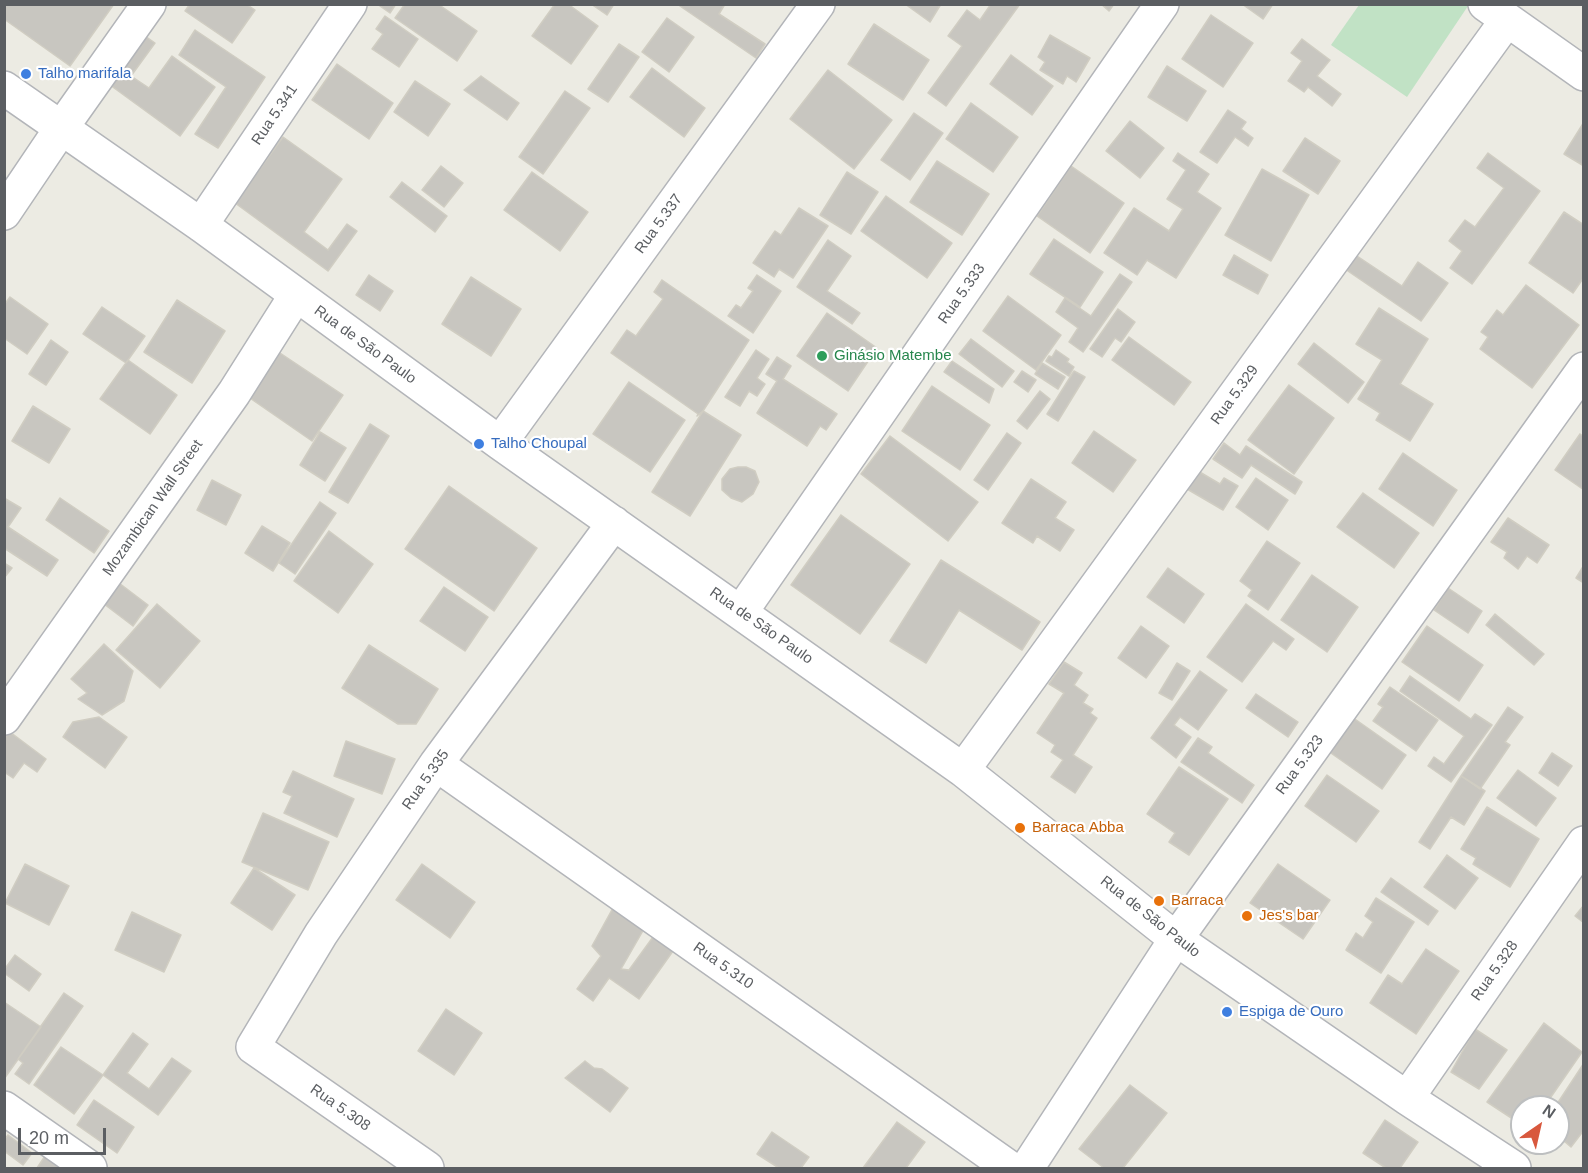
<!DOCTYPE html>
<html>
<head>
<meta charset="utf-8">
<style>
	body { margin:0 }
	#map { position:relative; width:1588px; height:1173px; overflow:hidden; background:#ecebe3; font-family:Helvetica,sans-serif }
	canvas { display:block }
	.frame { position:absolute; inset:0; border:6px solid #5b5e62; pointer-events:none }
	.north { position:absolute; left:1510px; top:1095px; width:60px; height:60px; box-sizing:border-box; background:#fff; border:2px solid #bdbfc0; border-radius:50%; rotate:34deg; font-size:16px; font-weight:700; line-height:24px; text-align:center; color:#5b5e62 }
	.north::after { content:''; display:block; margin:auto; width:21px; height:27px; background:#d8583d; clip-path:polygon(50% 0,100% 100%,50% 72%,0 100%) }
	.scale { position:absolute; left:18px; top:1128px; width:88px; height:27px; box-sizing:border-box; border:3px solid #5b5e62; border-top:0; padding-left:8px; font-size:18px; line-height:21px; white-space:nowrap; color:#5b5e62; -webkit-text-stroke:4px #fff; paint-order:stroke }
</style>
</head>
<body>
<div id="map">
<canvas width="1588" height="1173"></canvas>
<div class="frame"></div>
<div class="north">N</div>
<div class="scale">20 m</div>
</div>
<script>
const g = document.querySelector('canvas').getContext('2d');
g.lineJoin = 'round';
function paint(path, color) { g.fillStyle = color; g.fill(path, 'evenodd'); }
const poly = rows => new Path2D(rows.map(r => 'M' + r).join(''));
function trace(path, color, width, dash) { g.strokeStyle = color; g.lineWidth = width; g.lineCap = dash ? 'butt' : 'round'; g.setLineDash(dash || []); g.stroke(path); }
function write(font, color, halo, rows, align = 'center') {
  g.font = font + ' Helvetica,sans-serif'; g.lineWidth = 4.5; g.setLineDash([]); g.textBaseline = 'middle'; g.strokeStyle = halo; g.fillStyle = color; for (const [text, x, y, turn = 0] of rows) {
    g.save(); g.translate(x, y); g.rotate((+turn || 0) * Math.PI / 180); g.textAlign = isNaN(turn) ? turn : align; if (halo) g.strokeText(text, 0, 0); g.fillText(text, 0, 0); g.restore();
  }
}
const green = poly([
	[1466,5,1468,6,1407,97,1331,45,1359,5]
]);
const building = poly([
	[5,4,114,4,70,66,4,19,5,4],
	[190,4,246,4,255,10,232,43,185,11,190,4],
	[377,4,396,4,390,13,377,4],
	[405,4,438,4,477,31,457,61,395,18,405,4],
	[555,4,568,4,598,26,571,64,532,36,555,4],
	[591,4,614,4,607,15,591,4],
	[677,4,725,4,719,14,765,44,756,58,677,4],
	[905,4,941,4,930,22,905,4],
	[991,4,1020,4,946,106,928,93,962,46,948,36,967,10,980,20,991,4],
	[1101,4,1114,4,1109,11,1101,4],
	[1242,4,1273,4,1263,19,1242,4],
	[1211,15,1253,43,1223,87,1182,59,1211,15],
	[385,16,418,39,399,67,372,49,383,34,376,29,385,16],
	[667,18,694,37,669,72,642,52,667,18],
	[874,24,929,60,903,100,848,64,874,24],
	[195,30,265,77,218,148,195,134,226,87,179,55,195,30],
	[1050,35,1090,58,1076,82,1067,76,1063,84,1040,70,1045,62,1038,57,1050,35],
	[145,36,155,43,131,76,149,88,172,56,215,87,180,136,110,85,145,36],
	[1302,39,1330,60,1317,76,1341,94,1332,106,1308,87,1304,92,1288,81,1302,61,1291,53,1302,39],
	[619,44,639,57,608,102,588,89,619,44],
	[1011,55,1053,86,1032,115,990,84,1011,55],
	[337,64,393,103,369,139,312,100,337,64],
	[1167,66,1206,91,1187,121,1148,97,1167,66],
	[652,68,705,108,684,137,630,97,652,68],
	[828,70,892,120,854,169,790,119,828,70],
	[481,76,519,103,507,120,464,90,481,76],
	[415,81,450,104,428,136,394,112,415,81],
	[565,91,590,108,543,174,519,157,565,91],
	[971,103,1018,137,993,172,946,139,971,103],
	[1228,110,1246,122,1241,129,1253,138,1248,146,1235,137,1217,163,1200,152,1228,110],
	[914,113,943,133,910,180,881,160,914,113],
	[1130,121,1164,148,1140,178,1106,151,1130,121],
	[1584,122,1584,166,1564,154,1584,122],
	[283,137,342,179,304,232,328,250,347,224,357,231,328,271,235,203,283,137],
	[1305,138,1340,161,1318,194,1283,171,1305,138],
	[1178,153,1209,174,1197,192,1221,208,1176,278,1147,260,1137,275,1104,253,1134,208,1169,231,1183,209,1167,199,1186,170,1173,161,1178,153],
	[1488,153,1540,191,1472,284,1450,268,1462,251,1449,241,1465,220,1475,227,1504,188,1477,168,1488,153],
	[937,161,989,194,962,235,910,202,937,161],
	[441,166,463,183,444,207,422,190,441,166],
	[1071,166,1124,203,1090,253,1037,216,1071,166],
	[1262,169,1309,195,1271,261,1225,235,1262,169],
	[532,172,588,212,560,251,504,210,532,172],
	[847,172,878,192,851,234,820,215,847,172],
	[402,182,447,216,435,232,390,197,402,182],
	[886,196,952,243,927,278,861,231,886,196],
	[799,208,828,226,793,278,779,269,774,277,753,263,775,231,781,235,799,208],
	[1564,212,1584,225,1584,277,1573,293,1529,263,1564,212],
	[1054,239,1103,272,1080,307,1030,274,1054,239],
	[828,240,851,256,827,291,860,313,852,324,797,287,828,240],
	[1351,252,1402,286,1418,262,1448,283,1421,321,1342,267,1351,252],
	[1234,255,1268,275,1258,294,1223,275,1234,255],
	[1120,274,1132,282,1083,352,1069,342,1078,328,1056,312,1065,298,1091,316,1120,274],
	[369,275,393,291,380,311,356,295,369,275],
	[757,275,781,291,753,333,728,316,736,305,741,308,753,291,748,288,757,275],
	[471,277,521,309,491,356,442,324,471,277],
	[662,280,749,340,703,411,697,416,698,414,611,353,627,330,636,336,663,299,654,292,662,280],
	[1526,285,1579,325,1532,388,1480,349,1488,337,1481,332,1497,310,1503,315,1526,285],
	[1008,296,1061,335,1036,370,983,331,1008,296],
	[10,297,48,324,27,354,4,338,4,305,10,297],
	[177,300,225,331,192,383,144,352,177,300],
	[102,307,145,336,126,363,83,334,102,307],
	[1379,308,1428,339,1400,384,1433,404,1410,441,1376,420,1380,413,1358,399,1382,360,1356,344,1379,308],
	[1118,309,1135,322,1121,342,1115,338,1102,357,1090,349,1118,309],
	[827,313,877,348,848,391,797,356,827,313],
	[1129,337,1191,382,1174,405,1112,360,1129,337],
	[971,339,1014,371,1002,387,959,354,971,339],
	[51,340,68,352,46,385,29,374,51,340],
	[1314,343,1364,382,1348,403,1298,364,1314,343],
	[274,349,343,395,312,441,244,394,274,349],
	[756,350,769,359,757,378,765,384,757,396,749,391,740,406,725,397,756,350],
	[1056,350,1069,359,1067,362,1074,367,1069,376,1046,361,1049,356,1052,357,1056,350],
	[777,357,791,366,783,379,837,414,826,430,820,426,807,446,757,413,777,381,766,374,777,357],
	[128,360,177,395,150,434,100,399,128,360],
	[952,361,994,389,989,403,944,372,952,361],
	[1042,363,1065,377,1058,389,1035,374,1042,363],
	[1022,371,1036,380,1028,392,1014,382,1022,371],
	[1074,371,1085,377,1058,421,1047,414,1074,371],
	[629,382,685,420,650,472,593,434,629,382],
	[1289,385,1334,418,1294,474,1248,440,1289,385],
	[932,386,990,425,960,470,902,431,932,386],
	[1040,391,1050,399,1027,429,1017,421,1040,391],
	[33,406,70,429,49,463,12,441,33,406],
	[703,411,741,435,690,516,652,492,703,411],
	[370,424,389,436,348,503,329,492,370,424],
	[1094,431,1136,460,1113,492,1072,463,1094,431],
	[320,432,346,448,325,481,300,465,320,432],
	[1007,433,1021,443,988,490,974,480,1007,433],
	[1580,434,1584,437,1584,490,1555,470,1580,434],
	[890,436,978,502,948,541,861,474,890,436],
	[1224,443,1240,455,1246,446,1302,482,1295,494,1251,465,1242,478,1213,459,1224,443],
	[1403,453,1457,490,1433,526,1379,489,1403,453],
	[738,467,746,467,755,471,759,482,753,494,742,502,731,498,722,490,722,479,730,469,738,467],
	[1198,471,1220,484,1224,478,1238,486,1223,510,1187,489,1198,471],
	[1256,478,1288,500,1268,530,1236,507,1256,478],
	[1031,479,1066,502,1055,518,1074,530,1060,551,1037,536,1033,543,1002,523,1031,479],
	[212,480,241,495,226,525,197,510,212,480],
	[449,486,537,548,494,611,405,549,449,486],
	[1363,493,1419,533,1394,568,1337,527,1363,493],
	[4,498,21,508,8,527,58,560,47,576,4,548,4,498],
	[60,498,109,531,94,553,46,520,60,498],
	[320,502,336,513,295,574,279,563,320,502],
	[841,515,910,564,860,634,791,585,841,515],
	[1508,518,1549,545,1537,563,1527,556,1518,569,1504,558,1507,552,1491,542,1508,518],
	[262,526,290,543,273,571,245,553,262,526],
	[329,531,373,564,338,613,294,581,329,531],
	[1267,541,1300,563,1268,610,1248,596,1252,590,1240,581,1267,541],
	[941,560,1040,622,1022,650,959,610,926,663,890,641,941,560],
	[4,563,12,568,4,578,4,563],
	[1584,565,1584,583,1576,578,1584,565],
	[1168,568,1204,594,1184,623,1147,597,1168,568],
	[1312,575,1358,607,1327,652,1281,620,1312,575],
	[119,583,148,605,133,626,104,604,119,583],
	[444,587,488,617,465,651,420,621,444,587],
	[1448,588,1482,611,1468,633,1434,610,1448,588],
	[157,604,200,641,160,688,116,650,157,604],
	[1246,604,1294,639,1286,650,1273,641,1242,682,1207,657,1246,604],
	[1495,614,1544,654,1534,665,1486,625,1495,614],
	[1141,626,1169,646,1146,678,1118,658,1141,626],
	[1427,626,1483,665,1459,701,1402,662,1427,626],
	[104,644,133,671,124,701,102,715,78,699,87,693,71,679,104,644],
	[369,645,438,689,416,724,398,724,342,688,369,645],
	[1064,662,1082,673,1074,685,1088,695,1083,703,1093,709,1090,713,1097,718,1073,755,1092,767,1075,793,1051,777,1063,760,1051,752,1055,745,1037,733,1064,693,1049,684,1064,662],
	[1177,663,1190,671,1172,700,1159,693,1177,663],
	[1200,671,1227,690,1198,730,1180,717,1174,725,1191,737,1176,758,1151,738,1200,671],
	[1410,676,1471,719,1475,714,1492,725,1451,782,1428,766,1434,757,1444,764,1464,736,1400,691,1410,676],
	[1390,687,1438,720,1416,751,1373,721,1383,707,1378,704,1390,687],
	[1256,694,1298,722,1288,737,1246,708,1256,694],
	[1508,707,1523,717,1505,742,1510,745,1480,789,1461,776,1508,707],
	[99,717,127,737,105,768,63,737,73,722,99,717],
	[1352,717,1406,755,1382,789,1328,751,1352,717],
	[10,732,46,759,37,772,24,763,13,778,4,772,4,738,10,732],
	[1198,738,1212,747,1208,753,1254,785,1242,803,1181,762,1198,738],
	[346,741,395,759,382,794,334,776,346,741],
	[1552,753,1572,766,1558,786,1539,773,1552,753],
	[1179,767,1228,799,1189,855,1169,842,1175,833,1147,814,1179,767],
	[1518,770,1556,798,1536,826,1497,798,1518,770],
	[293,771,354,799,337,837,284,813,292,796,283,792,293,771],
	[1327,775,1379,811,1356,842,1305,806,1327,775],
	[1461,776,1485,791,1464,825,1451,817,1430,849,1419,842,1461,776],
	[1487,807,1539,839,1510,887,1473,864,1476,858,1461,849,1487,807],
	[263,813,329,842,308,890,242,862,263,813],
	[1447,855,1478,878,1455,909,1424,887,1447,855],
	[25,864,69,886,49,925,5,903,25,864],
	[422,864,475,902,450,938,396,900,422,864],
	[1278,864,1330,900,1303,939,1250,903,1278,864],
	[254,868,295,895,272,930,231,903,254,868],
	[1391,878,1438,911,1428,925,1381,892,1391,878],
	[619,897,652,915,621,969,629,970,653,937,673,951,639,999,609,978,593,1001,577,989,601,956,592,946,619,897],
	[1376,898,1414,922,1381,973,1346,950,1356,933,1363,938,1373,922,1365,916,1376,898],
	[1584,905,1584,923,1575,916,1584,905],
	[132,912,181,935,164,972,115,950,132,912],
	[1426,949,1459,971,1416,1034,1370,1003,1388,975,1402,984,1426,949],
	[15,955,41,974,29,991,4,973,4,970,15,955],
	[64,993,83,1006,29,1084,15,1074,23,1063,18,1059,64,993],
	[4,1002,41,1027,4,1079,4,1002],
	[446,1009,482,1033,454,1075,418,1051,446,1009],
	[1544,1023,1582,1052,1544,1107,1522,1107,1522,1125,1487,1102,1544,1023],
	[1475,1029,1507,1050,1479,1089,1451,1072,1475,1029],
	[133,1033,148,1044,127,1073,149,1089,172,1058,191,1071,158,1115,103,1075,133,1033],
	[61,1047,103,1075,74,1114,34,1085,61,1047],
	[585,1061,594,1068,602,1069,628,1088,610,1112,565,1078,585,1061],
	[1584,1063,1584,1130,1571,1147,1558,1136,1565,1125,1558,1120,1558,1107,1555,1107,1584,1063],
	[1130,1085,1167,1113,1123,1168,1104,1168,1079,1149,1130,1085],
	[94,1100,134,1127,117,1153,77,1125,94,1100],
	[1385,1120,1418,1142,1400,1168,1386,1168,1363,1153,1385,1120],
	[897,1122,925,1142,906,1168,863,1168,897,1122],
	[772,1132,809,1157,801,1168,779,1168,757,1154,772,1132],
	[8,1135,32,1153,23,1165,4,1151,4,1140,8,1135],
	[45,1156,59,1164,56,1168,37,1168,45,1156]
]);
const minor = poly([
	[1485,4,1584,74],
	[4,88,201,225,500,443,963,770,1176,939,1407,1098,1514,1168],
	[4,213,62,127,149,4],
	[201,225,350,4],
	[500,443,818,4],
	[741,612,1162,4],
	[4,718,234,393,296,295],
	[436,764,1010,1168],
	[963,770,1507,20],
	[1407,1098,1584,843],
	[4,1108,90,1168],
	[427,1168,253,1047,321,934,436,764,614,523],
	[1027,1168,1176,939,1584,369]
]);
const markers = [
	[26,74,6,"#3f7fe0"],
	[822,356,6,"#2e9e5b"],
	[479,444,6,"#3f7fe0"],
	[1020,828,6,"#e8710a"],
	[1159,901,6,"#e8710a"],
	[1247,916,6,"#e8710a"],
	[1227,1012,6,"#3f7fe0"]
];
const shopNames = [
	["Talho marifala",38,74],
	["Talho Choupal",491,444],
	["Espiga de Ouro",1239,1012]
];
const streetNames = [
	["Rua 5.341",275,115,-56],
	["Rua 5.337",659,224,-54],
	["Rua 5.333",962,294,-55],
	["Rua de São Paulo",365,345,36],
	["Rua 5.329",1235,395,-54],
	["Mozambican Wall Street",153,508,-55],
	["Rua de São Paulo",761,626,35],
	["Rua 5.323",1300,765,-54],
	["Rua 5.335",426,780,-55],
	["Rua de São Paulo",1150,917,38],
	["Rua 5.310",723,966,35],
	["Rua 5.328",1495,971,-55],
	["Rua 5.308",340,1108,35]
];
const leisureNames = [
	["Ginásio Matembe",834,356]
];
const foodNames = [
	["Barraca Abba",1032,828],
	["Barraca",1171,901],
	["Jes's bar",1259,916]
];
paint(green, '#c1e2c5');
paint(building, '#c8c6c0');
trace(building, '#d0cdc2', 1.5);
trace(minor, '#b3b5b9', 36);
trace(minor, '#fff', 33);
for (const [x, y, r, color] of markers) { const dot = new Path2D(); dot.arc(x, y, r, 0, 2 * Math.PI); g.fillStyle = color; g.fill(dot); trace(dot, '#fff', 2); }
write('15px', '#366cbe', '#fff', shopNames, 'left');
write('15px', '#5b5e62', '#fff', streetNames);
write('15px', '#27864d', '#fff', leisureNames, 'left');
write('15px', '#c56008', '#fff', foodNames, 'left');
</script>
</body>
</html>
